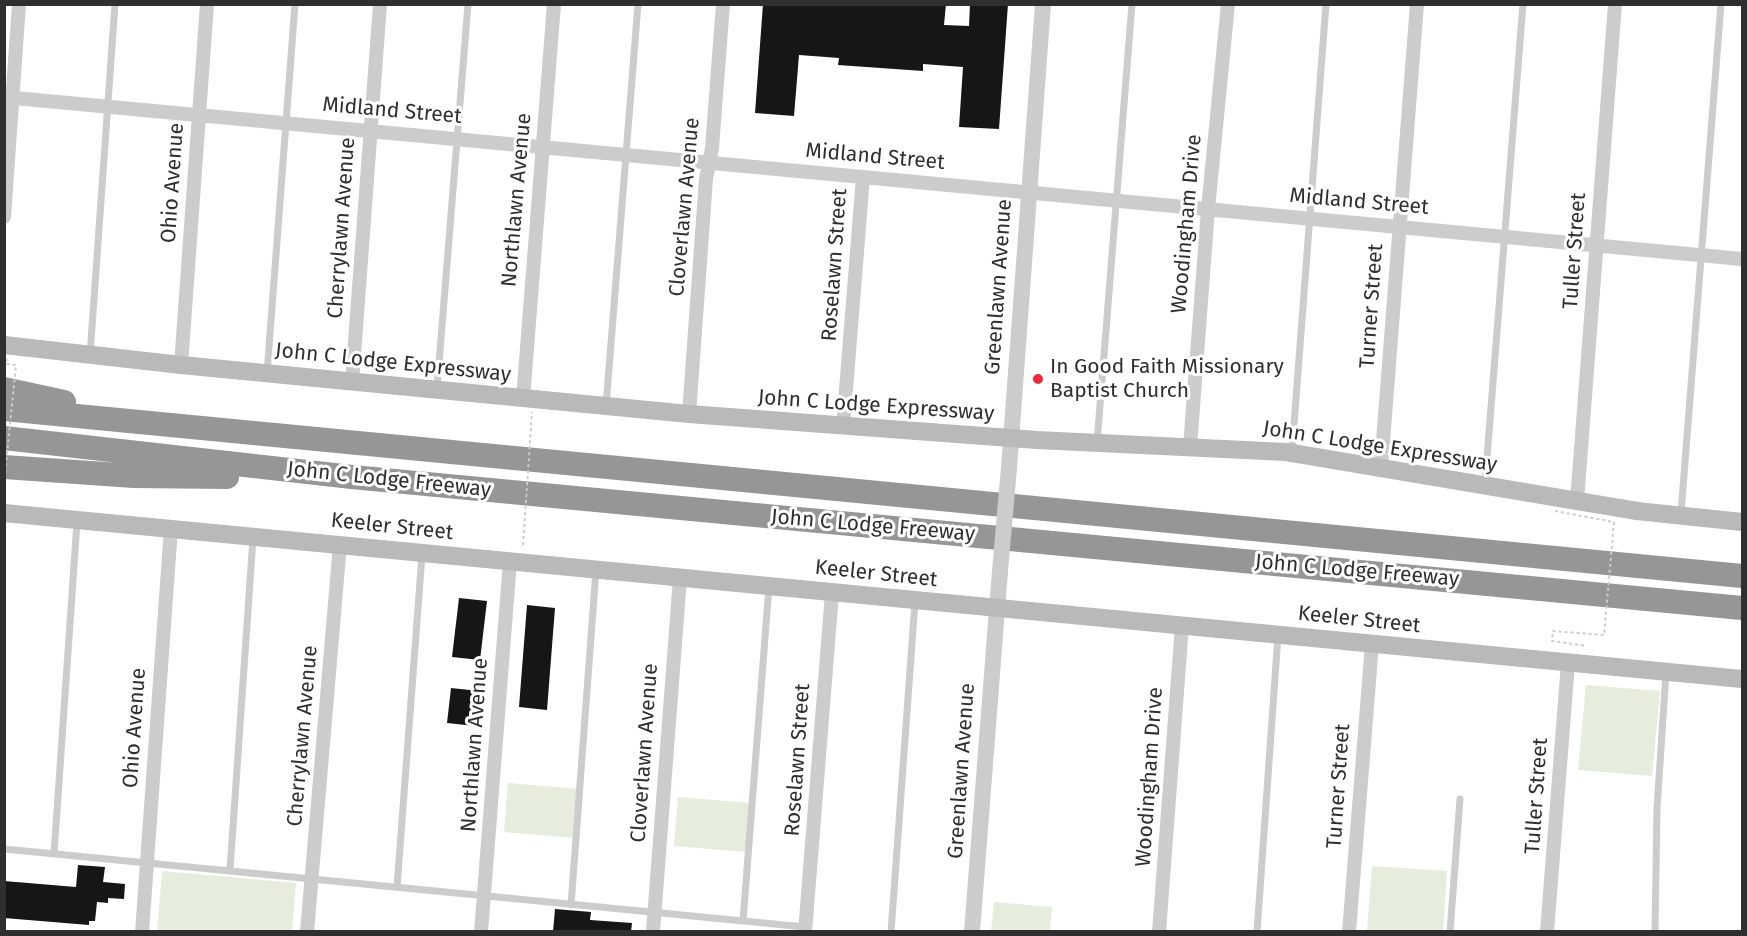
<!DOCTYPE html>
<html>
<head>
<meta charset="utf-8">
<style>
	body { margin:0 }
	#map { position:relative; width:1747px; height:936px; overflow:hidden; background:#fff; font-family:"Fira Sans",sans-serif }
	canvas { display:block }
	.frame { position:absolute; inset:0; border:6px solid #2f2f2f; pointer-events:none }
</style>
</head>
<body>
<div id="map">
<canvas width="1747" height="936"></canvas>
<div class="frame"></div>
</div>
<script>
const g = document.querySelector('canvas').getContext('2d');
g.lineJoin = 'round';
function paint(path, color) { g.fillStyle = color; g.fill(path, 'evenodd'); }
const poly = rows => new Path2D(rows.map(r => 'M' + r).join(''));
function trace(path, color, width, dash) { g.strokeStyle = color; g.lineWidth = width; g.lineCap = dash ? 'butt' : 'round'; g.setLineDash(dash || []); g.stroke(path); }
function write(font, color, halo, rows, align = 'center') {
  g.font = font + ' "Fira Sans",sans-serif'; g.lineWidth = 6; g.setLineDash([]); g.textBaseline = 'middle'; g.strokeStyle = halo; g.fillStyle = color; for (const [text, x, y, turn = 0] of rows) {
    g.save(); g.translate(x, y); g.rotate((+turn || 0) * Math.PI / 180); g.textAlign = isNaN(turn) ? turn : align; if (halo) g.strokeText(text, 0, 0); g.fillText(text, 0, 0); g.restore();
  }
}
const green = poly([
	[1586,685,1660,691,1652,776,1578,770],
	[508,783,580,789,576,838,504,832],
	[678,797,750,803,746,852,674,846],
	[1372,866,1447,871,1443,931,1367,931],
	[162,871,296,883,292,931,157,931],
	[994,902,1052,907,1050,931,991,931]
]);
const building = poly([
	[763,4,946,4,944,25,969,26,970,4,1008,4,999,129,959,127,963,67,923,64,923,71,838,65,839,58,799,55,794,116,755,113],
	[459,598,487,601,480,660,452,657],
	[527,605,555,608,547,710,519,707],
	[451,688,479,691,475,726,447,723],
	[78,865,105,867,103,882,125,884,124,899,108,898,108,903,97,902,95,921,89,921,89,925,4,918,4,881,76,887],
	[555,909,591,912,590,920,632,923,631,932,553,932]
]);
const service = poly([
	[90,355,115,4],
	[267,373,295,4],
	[437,388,468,4],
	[606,406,638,4],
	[1097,443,1132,4],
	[1292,451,1326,4],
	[1485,483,1523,4],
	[1681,513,1721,4],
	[4,849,805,927],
	[54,854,77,522],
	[230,870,253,538],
	[397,887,422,555],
	[571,905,596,570],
	[743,921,769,586],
	[891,932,915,602],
	[1257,932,1278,635],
	[1450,932,1460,799],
	[1655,932,1657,808,1666,673]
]);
const minor = poly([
	[4,97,1742,259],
	[4,217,19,4],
	[181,365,207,4],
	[352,382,380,4],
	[523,399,554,4],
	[689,414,706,179,712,148,723,4],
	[843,427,863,177],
	[1190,447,1208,209,1228,4],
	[1381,467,1417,4],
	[1577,501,1615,4],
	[142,932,171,528],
	[307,932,340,544],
	[481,932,510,561],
	[653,932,680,578],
	[805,932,832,593],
	[1159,932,1182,625],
	[1349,932,1372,644],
	[1547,932,1568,663]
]);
const tertiary = poly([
	[1009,468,1043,4],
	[972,932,1000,571]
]);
const secondary = poly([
	[4,345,181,365,689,414,1037,440,1286,452,1637,511,1742,522],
	[4,513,1742,679]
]);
const motorway = poly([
	[4,389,64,402],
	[4,409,1742,576],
	[4,438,352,477,1742,608],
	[4,467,134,476,227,477]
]);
const pathBridge = poly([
	[4,484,16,365,6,364,7,356],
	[1555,511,1614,522,1604,635,1553,631,1552,641,1587,646],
	[523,545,532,412]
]);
const tertiaryBridge = poly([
	[1000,571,1009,468]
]);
const markers = [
	[1038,379,6,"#ed2b3e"]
];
const streetNames = [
	["Midland Street",392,111,5],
	["Midland Street",875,157,5],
	["Ohio Avenue",173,183,-86],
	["Northlawn Avenue",517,200,-85],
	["Midland Street",1359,202,5],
	["Cloverlawn Avenue",685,207,-85],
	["Woodingham Drive",1187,224,-85],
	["Cherrylawn Avenue",342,228,-86],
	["Tuller Street",1575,251,-86],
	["Roselawn Street",835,265,-86],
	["Greenlawn Avenue",999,287,-86],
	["Turner Street",1372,306,-86],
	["John C Lodge Expressway",393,363,6],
	["John C Lodge Expressway",876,406,4],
	["John C Lodge Expressway",1380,447,9],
	["John C Lodge Freeway",389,480,6],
	["John C Lodge Freeway",873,526,5],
	["Keeler Street",392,527,6],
	["John C Lodge Freeway",1357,571,5],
	["Keeler Street",876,574,6],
	["Keeler Street",1359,620,6],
	["Ohio Avenue",135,728,-86],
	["Cherrylawn Avenue",303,736,-85],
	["Northlawn Avenue",475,745,-86],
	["Cloverlawn Avenue",645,753,-86],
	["Roselawn Street",798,760,-86],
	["Greenlawn Avenue",962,771,-86],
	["Woodingham Drive",1150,777,-86],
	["Turner Street",1339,786,-86],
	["Tuller Street",1537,796,-86]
];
const poiNames = [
	["In Good Faith Missionary",1050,367],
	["Baptist Church",1050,391]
];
paint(green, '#e6eddd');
paint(building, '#161616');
trace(service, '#ccc', 7);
trace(minor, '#ccc', 14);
trace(tertiary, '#ccc', 16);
trace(secondary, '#b9b9b9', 18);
trace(motorway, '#969696', 24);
trace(pathBridge, '#ccc', 2, [3, 3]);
trace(tertiaryBridge, '#ccc', 16);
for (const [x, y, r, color] of markers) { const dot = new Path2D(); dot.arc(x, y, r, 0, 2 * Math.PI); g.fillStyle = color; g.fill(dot); trace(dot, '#fff', 2); }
write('21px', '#2f2f2f', '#fff', streetNames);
write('21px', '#2f2f2f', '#fff', poiNames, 'left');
</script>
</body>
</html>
